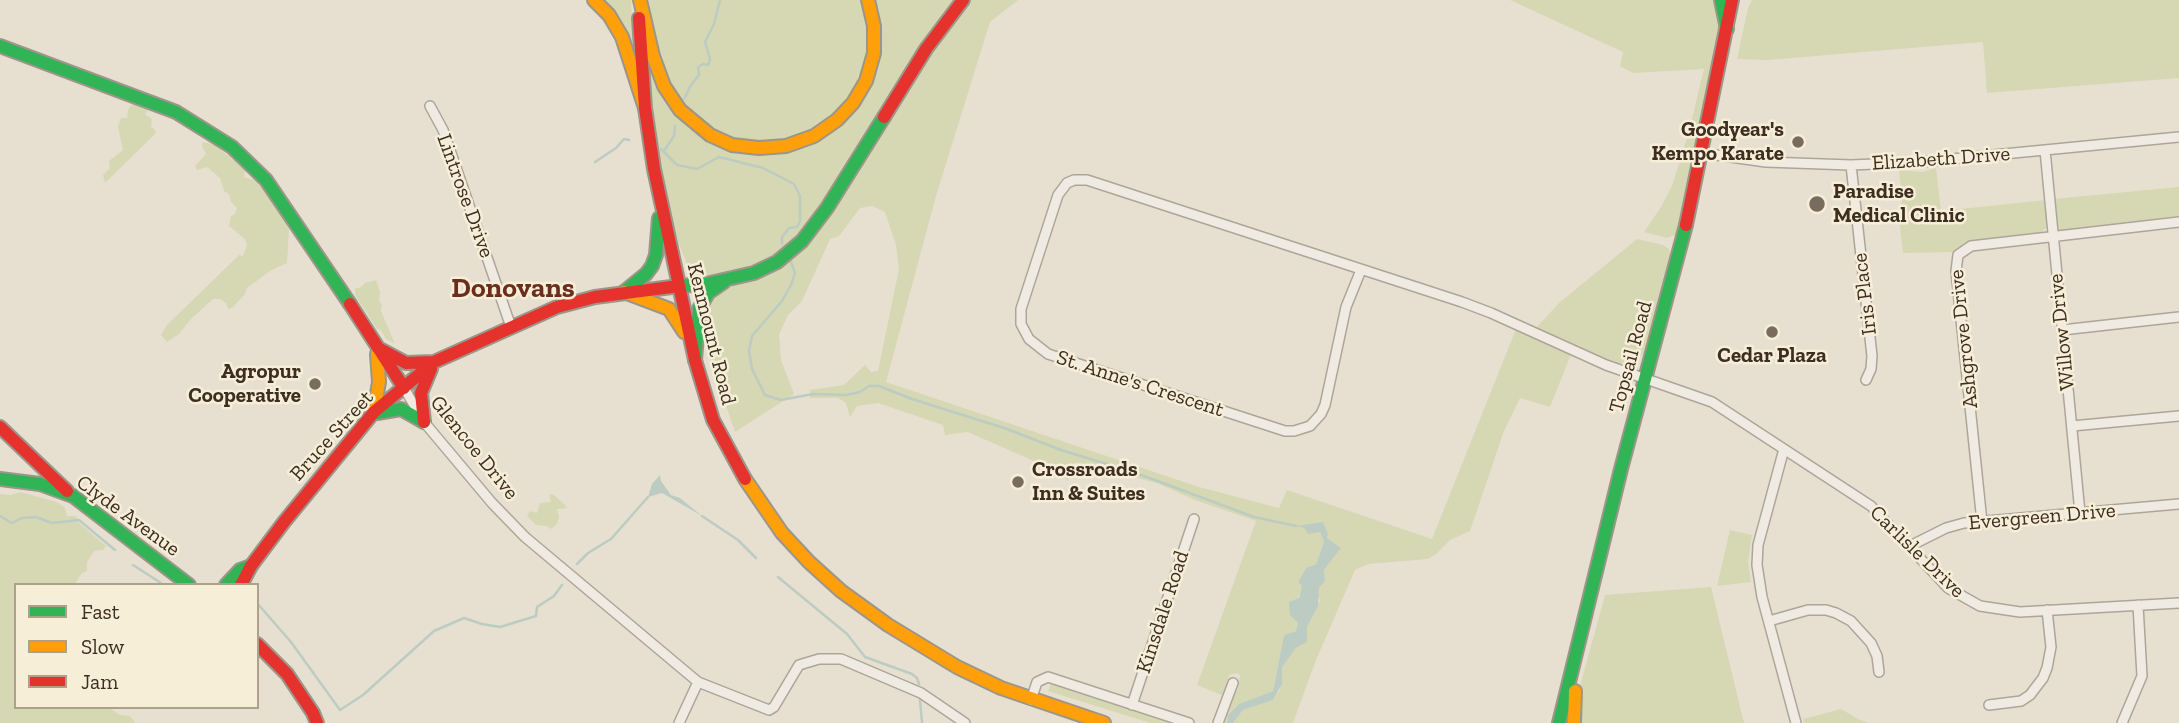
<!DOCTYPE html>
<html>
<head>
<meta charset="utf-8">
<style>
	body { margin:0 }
	#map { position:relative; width:2179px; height:723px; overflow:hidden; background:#e7e0d1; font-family:"Zilla Slab",serif }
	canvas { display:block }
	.legend { position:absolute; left:14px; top:583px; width:245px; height:126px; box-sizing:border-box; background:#f7eed8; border:2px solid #ada18e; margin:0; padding:9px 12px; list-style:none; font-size:21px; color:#3d2e20 }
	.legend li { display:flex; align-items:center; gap:14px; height:35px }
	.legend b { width:35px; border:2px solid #ada18e }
</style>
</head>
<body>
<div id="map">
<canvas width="2179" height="723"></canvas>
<ul class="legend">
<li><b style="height:9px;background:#30b455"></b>Fast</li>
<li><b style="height:9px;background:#ff9f0a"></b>Slow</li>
<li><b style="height:9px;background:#e5322d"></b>Jam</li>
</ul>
</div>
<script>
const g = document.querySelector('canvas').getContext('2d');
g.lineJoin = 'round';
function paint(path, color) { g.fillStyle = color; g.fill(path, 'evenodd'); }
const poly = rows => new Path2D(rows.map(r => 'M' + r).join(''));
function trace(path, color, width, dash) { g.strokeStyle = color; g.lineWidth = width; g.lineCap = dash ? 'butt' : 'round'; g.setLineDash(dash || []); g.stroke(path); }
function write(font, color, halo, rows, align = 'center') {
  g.font = font + ' "Zilla Slab",serif'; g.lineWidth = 5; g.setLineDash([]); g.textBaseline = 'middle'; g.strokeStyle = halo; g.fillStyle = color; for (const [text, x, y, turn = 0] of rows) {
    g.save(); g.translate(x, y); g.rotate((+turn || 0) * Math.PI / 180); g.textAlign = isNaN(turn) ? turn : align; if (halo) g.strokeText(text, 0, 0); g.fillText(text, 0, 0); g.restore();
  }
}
const green = poly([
	[600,0,631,0,634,60],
	[649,0,864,0,869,59,844,107,805,136,752,143,718,134,679,103,654,40],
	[872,0,958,0,809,228,760,266,696,279,692,275,679,245,668,204,654,125,647,52,688,125,782,151,864,94],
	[969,0,1018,0,990,22,936,196,886,382,1199,487,1279,508,1287,490,1432,539,1516,329,1571,354,1550,407,1520,398,1504,431,1470,531,1450,540,1436,554,1428,559,1368,564,1355,570,1316,660,1293,723,1233,723,1243,710,1273,700,1280,690,1281,667,1296,648,1302,645,1307,637,1307,627,1320,600,1318,597,1319,588,1325,581,1324,570,1341,548,1327,538,1328,534,1323,523,1297,526,1320,532,1324,542,1316,564,1306,568,1298,582,1302,586,1301,591,1290,614,1298,623,1296,631,1284,635,1273,691,1239,704,1228,715,1227,723,1222,723,1231,698,1238,689,1240,675,1237,673,1229,675,1224,696,1197,685,1256,521,1195,500,1157,483,1075,462,1068,481,1063,475,1036,462,968,432,945,435,943,425,878,403,857,406,850,417,846,403,838,398,810,398,810,390,844,385,865,365,871,372,878,371,899,269,896,245,885,212,872,206,860,208,839,236,830,239,802,301,788,315,779,335,781,360,794,394,735,432,714,371,703,317,719,289,781,264],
	[1510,0,1718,0,1723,12,1678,232,1675,235,1667,238,1644,232,1661,207,1672,186,1688,135,1704,69,1633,73,1620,66,1623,52],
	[1752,0,2179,0,2179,78,1987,93,1983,42,1768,60,1737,59,1748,8],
	[137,103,148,110,145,114,152,119,151,127,155,130,156,133,105,183,103,175,110,168,109,161,123,150,118,127,121,118,127,118,128,110,131,105],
	[203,142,215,145,231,158,245,170,244,177,255,180,280,212,289,229,287,263,270,271,247,288,245,294,232,308,228,309,226,303,220,299,213,299,190,320,179,334,167,342,161,335,167,325,239,255,243,256,247,245,245,239,229,226,231,216,235,214,237,208,231,202,229,194,224,191,220,178,207,167,197,170,195,166,206,154,202,146],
	[1936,168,1941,211,2046,200,2046,228,2038,234,1964,243,1954,252,1903,253,1899,217,1902,200,1899,170,1923,172],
	[2179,187,2179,216,2065,230,2060,230,2055,222,2053,199],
	[1637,239,1663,245,1669,249,1671,257,1647,349,1637,361,1627,364,1614,363,1536,328,1559,303],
	[376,280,380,292,379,301,382,304,381,311,395,344,386,339,381,330,377,329,355,295,355,288,360,288,365,283],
	[20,492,57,502,65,508,67,516,76,516,79,523,106,546,103,550,94,551,87,562,87,571,82,573,74,585,16,585,16,707,108,707,120,715,130,716,135,723,0,723,0,494,11,495],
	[549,494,554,495,568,508,557,509,559,517,557,524,551,529,547,526,536,525,527,516,530,511,537,513,540,503,551,502],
	[1730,530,1752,535,1748,562,1751,582,1717,586],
	[1711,587,1744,723,1577,723,1577,697,1605,595],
	[1052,682,1131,709,1178,723,1150,723,1048,691],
	[1841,709,1858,719,1869,723,1804,723,1803,719]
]);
const water = poly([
	[660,475,661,481,671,495,680,498,702,516,662,493,648,497,652,484],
	[1323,522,1328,534,1327,538,1341,548,1324,570,1325,581,1319,588,1318,606,1307,627,1307,642,1296,648,1282,667,1282,684,1273,700,1243,710,1233,723,1227,723,1228,715,1239,704,1273,691,1284,635,1296,631,1298,623,1290,615,1289,602,1299,598,1302,586,1298,582,1306,568,1316,564,1324,542,1320,532,1308,534,1304,528,1296,526]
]);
const stream = poly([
	[684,99,691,85,699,75,698,67,703,64,708,65,710,59,705,42,714,24,720,0],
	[661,149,677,165,697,169,719,157,763,168,794,184,800,196,800,221,797,227,789,228,782,237,782,244],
	[664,151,674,136,675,126],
	[595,162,616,148,624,139,629,140],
	[791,262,795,273,791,285,782,301,752,336,749,351,752,369,765,395,781,400,813,394,846,395,860,392,869,386,879,386,912,399,1007,429,1061,450,1136,473,1254,517,1296,526],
	[0,516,12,523,22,518,36,517,52,523,79,520,115,550],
	[702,516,738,540,756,558],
	[577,564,588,553,611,539,648,497],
	[133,565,161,583],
	[778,577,847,634,865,657,912,674,917,678,919,684],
	[257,603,291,642,340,710,363,695,434,631,464,618,482,624,500,627,536,616,537,607,554,596,562,585],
	[920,700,922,723]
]);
const street = poly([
	[430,106,443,130,511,327],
	[2045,150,2080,513],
	[1702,153,1766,162,1851,165,1921,162,2179,137],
	[1851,165,1872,356,1871,369,1866,380],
	[1361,270,1346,307,1325,405,1321,414,1310,426,1294,431,1285,431,1048,354,1029,339,1021,324,1021,309,1058,195,1067,183,1074,180,1087,180,1462,302,1491,313,1606,365,1712,402,1871,506,1948,588,1980,606,2020,612,2179,603],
	[2062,330,2179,317],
	[404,388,424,422,492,503,525,537,698,682,769,710,774,707,799,665,819,659,841,659,921,693,965,723],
	[2072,426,2179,416],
	[1784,449,1758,545,1757,565,1762,597,1796,723],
	[1982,522,1956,271,1958,255,1971,246,2179,222],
	[1910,546,1946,528,1964,523,2179,504],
	[1769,621,1808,610,1826,610,1836,613,1851,621,1871,643,1877,656,1879,672],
	[1031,700,1037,682,1048,677,1189,723],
	[1132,705,1194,519],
	[1989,705,2021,701,2030,695,2043,678,2047,668,2051,647,2047,610],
	[679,723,698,682],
	[1218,723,1233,683],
	[2122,723,2142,676,2138,605]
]);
const fast = poly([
	[1721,0,1727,29],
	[0,46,176,112,232,147,266,180,350,304],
	[679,286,706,284,754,273,777,262,802,241,827,208,884,117],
	[624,292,646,274,652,266,656,255,659,218],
	[695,360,699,309,708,293,724,282],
	[377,413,401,409,424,422],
	[0,479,40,484,73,496,189,585],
	[226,585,240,570,251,566],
	[1559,723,1621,469,1686,225]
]);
const slow = poly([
	[594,0,609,15,622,37,645,108],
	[640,0,653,56,664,86,680,110,710,135,732,145,759,148,786,146,814,136,837,120,853,103,866,81,874,53,874,26,868,0],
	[624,292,669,309,684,332],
	[374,412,379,382,377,354],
	[745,479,782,533,809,562,841,591,888,625,957,667,1001,688,1104,723],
	[1574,723,1575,691]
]);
const jam = poly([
	[639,18,645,108,654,169,695,360,713,420,745,479],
	[884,117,926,49,963,0],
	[1686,225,1732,0],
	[350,304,404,388],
	[378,348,406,363,433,362],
	[424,422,421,393,431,369],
	[0,427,67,491],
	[241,585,251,566,284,522,374,412,434,362,557,307,595,297,679,286],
	[257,644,287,674,313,713,317,723]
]);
const markers = [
	[1798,142,7,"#786c5e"],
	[1817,204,9,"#786c5e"],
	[1772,332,7,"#786c5e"],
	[315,384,7,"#786c5e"],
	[1018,482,7,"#786c5e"]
];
const poiNames = [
	["Goodyear's",1784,130],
	["Kempo Karate",1784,154],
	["Paradise",1833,192,"left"],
	["Medical Clinic",1833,216,"left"],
	["Cedar Plaza",1772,356,"center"],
	["Agropur",301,372],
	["Cooperative",301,396],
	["Crossroads",1032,470,"left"],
	["Inn & Suites",1032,494,"left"]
];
const streetNames = [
	["Elizabeth Drive",1941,159,-4],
	["Lintrose Drive",465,196,70],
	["Iris Place",1865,294,-97],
	["Willow Drive",2062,332,-96],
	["Kenmount Road",711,334,76],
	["Ashgrove Drive",1964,339,-96],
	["Topsail Road",1631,357,-75],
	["St. Anne's Crescent",1140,384,18],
	["Bruce Street",332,436,-48],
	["Glencoe Drive",474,448,51],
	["Clyde Avenue",128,516,36],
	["Evergreen Drive",2042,517,-5],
	["Carlisle Drive",1917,552,44],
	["Kinsdale Road",1163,612,-72]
];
const districtNames = [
	["Donovans",513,289]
];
paint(green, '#d6d7b3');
paint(water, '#bcccc2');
trace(stream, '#bcccc2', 2.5);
trace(street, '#ada599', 12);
trace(fast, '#9c958a', 16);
trace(slow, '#9c958a', 16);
trace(jam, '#9c958a', 16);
trace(street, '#efebe3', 9);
trace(fast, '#30b455', 12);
trace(slow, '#ff9f0a', 12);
trace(jam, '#e5322d', 12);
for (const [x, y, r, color] of markers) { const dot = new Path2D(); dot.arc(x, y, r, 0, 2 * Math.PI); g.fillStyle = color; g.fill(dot); trace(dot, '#f7eed8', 2.5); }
write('bold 21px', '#3d2e20', '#f7eed8', poiNames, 'right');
write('21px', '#3d2e20', '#f7eed8', streetNames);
write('bold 28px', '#6b2e1e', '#f7eed8', districtNames);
</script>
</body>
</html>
